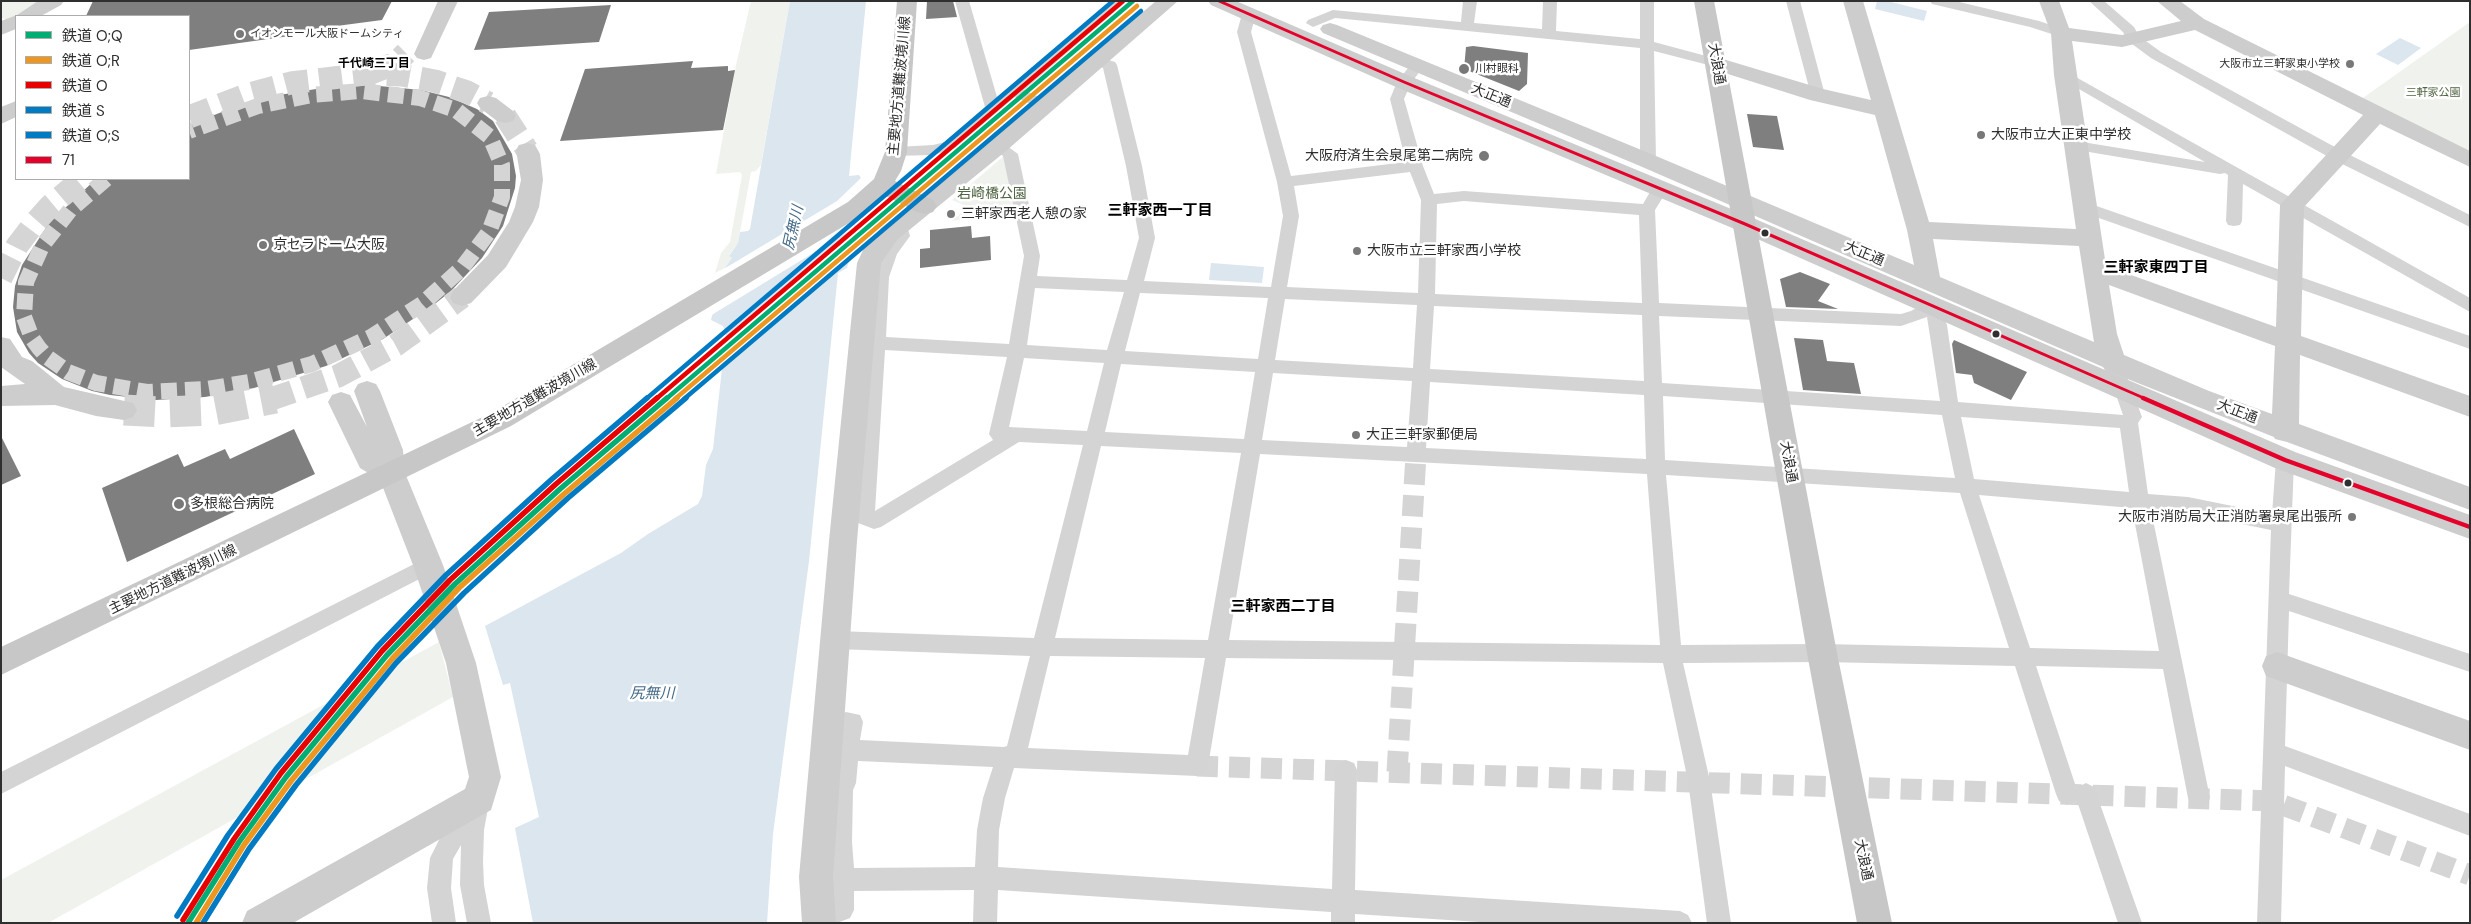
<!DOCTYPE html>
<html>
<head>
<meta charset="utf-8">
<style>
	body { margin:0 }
	#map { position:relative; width:2471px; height:924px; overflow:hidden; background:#fff; font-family:"DM Sans","Noto Sans JP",sans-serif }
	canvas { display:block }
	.frame { position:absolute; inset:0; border:2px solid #2f2f2f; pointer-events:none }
	.legend { position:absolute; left:15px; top:15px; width:175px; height:165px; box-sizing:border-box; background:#fff; border:1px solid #acacac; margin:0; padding:6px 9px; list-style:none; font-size:15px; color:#2f2f2f }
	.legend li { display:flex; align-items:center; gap:10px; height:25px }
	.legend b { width:25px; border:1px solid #acacac }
</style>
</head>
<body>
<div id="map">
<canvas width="2471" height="924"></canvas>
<div class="frame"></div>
<ul class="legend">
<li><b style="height:6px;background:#02ad73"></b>鉄道 O;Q</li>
<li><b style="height:6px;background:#ed9720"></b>鉄道 O;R</li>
<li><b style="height:6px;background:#e80000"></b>鉄道 O</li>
<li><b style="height:6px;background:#007ac2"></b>鉄道 S</li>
<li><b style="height:6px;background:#007ac2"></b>鉄道 O;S</li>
<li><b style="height:6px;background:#e4002b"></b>71</li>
</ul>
</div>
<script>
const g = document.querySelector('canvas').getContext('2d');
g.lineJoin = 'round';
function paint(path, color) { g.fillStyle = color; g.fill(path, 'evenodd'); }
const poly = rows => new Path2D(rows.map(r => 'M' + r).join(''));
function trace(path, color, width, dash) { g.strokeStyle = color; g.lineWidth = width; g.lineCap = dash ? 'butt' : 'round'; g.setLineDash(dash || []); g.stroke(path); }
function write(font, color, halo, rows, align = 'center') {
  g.font = font + ' "DM Sans","Noto Sans JP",sans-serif'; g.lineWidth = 5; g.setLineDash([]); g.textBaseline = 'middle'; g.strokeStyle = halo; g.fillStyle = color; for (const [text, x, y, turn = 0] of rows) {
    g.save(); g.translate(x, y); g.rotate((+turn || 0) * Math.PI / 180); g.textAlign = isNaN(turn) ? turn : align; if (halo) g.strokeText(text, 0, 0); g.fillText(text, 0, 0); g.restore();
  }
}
const green = poly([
	[1,1,43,1,9,20,1,18],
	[751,1,790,1,761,165,756,171,751,172,738,243,729,255,732,259,725,268,715,273,721,253,730,242,742,175,740,172,716,174,736,65],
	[2470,22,2470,154,2360,100],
	[1004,156,1018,211,952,221,968,207,952,200],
	[439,642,453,697,48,923,1,923,1,880]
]);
const water = poly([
	[790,1,866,1,849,176,859,175,861,178,856,185,854,209,856,237,847,268,838,273,809,561,773,834,767,923,533,923,515,828,539,817,510,683,503,685,485,626,621,553,648,534,698,504,702,496,706,465,713,449,726,333,723,326,711,320,725,268,732,258,729,256,738,243,740,232,748,231,750,229],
	[1877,1,1887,1,1927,11,1924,21,1875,9],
	[2400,38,2421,48,2398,65,2376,54],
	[1211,263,1264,267,1262,283,1209,280]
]);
const pier = poly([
	[863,176,864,179,858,186,857,191,854,228,710,316,722,270,837,201],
	[855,231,857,241,854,254,719,369,722,344]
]);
const building = poly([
	[93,1,392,1,382,20,291,32,290,36,189,50,189,16,86,16],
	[927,1,953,1,957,17,926,19],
	[611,5,599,42,474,50,489,12],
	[1473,46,1528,53,1527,84,1519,91,1464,69,1466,47],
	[693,61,691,68,728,66,728,71,735,70,723,130,560,141,585,69],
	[369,85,421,90,449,97,477,109,493,121,512,154,516,176,515,188,503,226,482,258,451,291,431,307,383,339,326,366,254,388,205,397,156,400,110,395,92,391,62,379,38,363,29,353,17,332,13,307,15,286,22,265,49,223,96,179,189,179,189,125,232,108,273,96,316,89],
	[1747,114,1777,116,1784,150,1753,147],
	[971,226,972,238,990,236,991,260,920,268,920,249,930,248,930,230],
	[1800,272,1830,284,1818,301,1838,309,1786,307,1780,279],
	[1794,338,1823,340,1827,361,1854,363,1861,394,1803,390],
	[1954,340,2027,372,2011,400,1974,383,1972,375,1956,373,1952,344],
	[294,429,315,474,127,562,102,488,178,454,184,467,225,449,230,459],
	[1,436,21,476,1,485]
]);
const streetTunnelFar1 = poly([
	[106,179,70,210,42,246,26,282,24,317,32,338,39,348,47,357,68,372,96,383,147,392,207,389,249,382,312,364,371,337,422,304,462,268,489,232,502,197,502,165,490,137,456,110,420,98,361,91,311,95,258,106,189,131]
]);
const streetTunnel = poly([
	[1197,766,2272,801,2470,875],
	[1397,772,1416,455]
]);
const secondaryTunnelFar1 = poly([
	[371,73,396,63,406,53],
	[505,116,527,150],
	[189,117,249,94,291,83,365,74,401,75,435,81,467,92,488,103],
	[1,278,17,246,33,225,50,206,82,179],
	[271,399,338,376,396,345,462,297]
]);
const secondaryTunnel = poly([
	[124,410,162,412,213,410,275,398]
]);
const street = poly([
	[955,1,969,1,997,97,1111,1,1127,1,1024,90,1050,102,1052,105,1050,108,1040,108,1015,97,955,148,934,155,891,156,888,152,896,147,933,145,945,142,985,107,955,1],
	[1463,1,1477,1,1474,23,1542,29,1543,1,1557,1,1556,31,1640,39,1640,1,1654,1,1654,42,1721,60,1723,63,1716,67,1654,51,1656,161,1648,166,1640,161,1640,48,1335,18,1313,27,1306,23,1308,20,1333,10,1461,22,1463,1],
	[1786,1,1800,1,1825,95,1823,98,1818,100,1811,95,1786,1],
	[1930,1,1955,1,2039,21,2066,30,2068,33,2061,37,2030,27,1932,4,1930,1],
	[2089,1,2104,1,2134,27,2139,36,2161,52,2344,152,2470,215,2470,227,2334,160,2151,58,2128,41,2123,32,2089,1],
	[1249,10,1256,14,1251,32,1291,176,1406,162,1390,99,1397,82,1412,63,1422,63,1424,66,1411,83,1404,99,1423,166,1434,194,1464,191,1643,204,1654,185,1666,185,1668,189,1655,210,1659,303,1901,314,1911,311,1926,302,1932,300,1938,302,1947,325,1958,402,2123,415,2105,363,2108,358,2114,356,2120,358,2142,417,2138,423,2148,494,2188,497,2272,514,2276,460,2278,455,2285,453,2292,455,2294,460,2289,594,2470,654,2470,672,2289,611,2285,746,2470,814,2470,836,2285,766,2281,923,2257,923,2271,530,2188,513,2151,510,2210,798,2207,805,2199,809,2191,805,2188,798,2163,669,2036,666,2077,790,2078,787,2086,783,2094,787,2142,923,2118,923,2076,798,2075,801,2067,805,2059,801,2056,794,2015,666,1822,662,1683,663,1710,781,1731,923,1707,923,1688,781,1663,663,1226,658,1208,766,1205,773,1197,776,1014,768,1005,798,999,830,998,867,1332,889,1335,770,1338,763,1346,760,1354,763,1357,770,1355,890,1680,911,1688,915,1692,923,1495,923,1355,914,1355,923,1331,923,1331,912,998,890,997,923,973,923,974,890,854,891,854,910,850,918,837,923,829,919,825,911,830,902,830,856,825,847,829,839,831,788,829,784,835,776,840,730,835,722,838,715,846,712,860,715,863,722,860,740,1004,747,1007,746,1030,656,836,649,829,646,826,640,829,634,836,631,1034,638,1083,445,1019,442,881,527,874,529,858,523,855,517,873,277,881,253,894,235,892,226,894,222,900,221,906,222,910,236,897,254,889,277,886,337,1009,344,1024,256,1003,156,990,146,998,141,1003,143,1018,154,1040,256,1037,276,1127,280,1139,238,1126,166,1103,68,1092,61,1099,57,1115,62,1117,65,1142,166,1155,238,1144,281,1271,287,1283,216,1277,182,1237,32,1242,14,1249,10],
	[1410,172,1421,200,1418,293,1287,287,1299,216,1294,186,1410,172],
	[1464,201,1639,215,1642,303,1435,294,1437,204,1464,201],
	[1035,288,1124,292,1107,350,1027,345,1035,288],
	[1140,293,1268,298,1258,359,1125,351,1140,293],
	[1285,299,1417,305,1413,368,1275,360,1285,299],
	[1434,306,1642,315,1644,381,1430,369,1434,306],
	[1659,316,1901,326,1927,317,1940,401,1662,383,1659,316],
	[885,350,1007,357,989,434,993,440,875,511,885,350],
	[1024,358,1104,363,1087,431,1009,427,1024,358],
	[1121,364,1255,372,1244,439,1105,432,1121,364],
	[1273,373,1412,381,1407,447,1262,440,1273,373],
	[1430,382,1644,395,1646,459,1426,448,1430,382],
	[1663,396,1942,415,1955,478,1665,460,1663,396],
	[1961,417,2120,428,2129,492,1974,479,1961,417],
	[1101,446,1241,453,1208,640,1055,638,1101,446],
	[1260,454,1647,474,1660,645,1229,640,1260,454],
	[1666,475,1960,493,2009,648,1822,644,1681,645,1666,475],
	[1979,495,2132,508,2159,651,2030,648,1979,495],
	[1050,656,1205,658,1188,755,1028,748,1050,656],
	[858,761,993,767,983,798,977,830,975,867,854,868,852,842,853,790,856,783,858,761],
	[2065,71,2470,298,2470,312,2243,184,2242,221,2240,225,2234,226,2228,225,2226,221,2228,175,2225,173,2220,174,2071,149,2068,146,2071,143,2076,141,2205,162,2060,78,2058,75,2060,72,2065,71],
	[2085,202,2470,336,2470,349,2079,211,2077,207,2079,203,2085,202],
	[428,557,435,559,438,565,435,571,1,794,1,772,428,557],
	[478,792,486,795,489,803,484,830,483,862,484,885,491,923,467,923,460,885,461,845,453,859,451,888,456,923,432,923,427,888,430,858,449,820,462,802,478,792]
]);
const secondary = poly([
	[38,1,64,1,61,5,41,16,16,16,16,29,1,35,1,21,17,15,38,1],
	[438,1,458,1,431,58,424,60,417,58,414,54,438,1],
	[1156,1,1178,1,1006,151,897,240,881,263,857,541,833,877,836,923,802,923,799,877,829,541,857,263,865,246,881,228,990,141,1156,1],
	[1208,1,1236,1,1412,77,1753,218,2295,452,2470,515,2470,539,2275,468,1737,230,1396,87,1211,5,1208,1],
	[1843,1,1863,1,1929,222,2076,229,2054,75,2051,33,2039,1,2059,1,2069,28,2122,35,2181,21,2157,1,2180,1,2204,19,2470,151,2470,167,2380,124,2304,207,2301,336,2470,396,2470,417,2300,355,2299,424,2470,487,2470,510,2287,442,2275,439,2274,437,2105,370,2103,367,1640,166,1323,33,1320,29,1323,25,1330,23,1337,25,1656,156,1914,265,1907,230,1875,115,1810,100,1709,68,1705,63,1709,58,1716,57,1823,89,1871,100,1843,1],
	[2195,30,2363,115,2280,205,2276,327,2106,266,2072,41,2122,47,2195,30],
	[1933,239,2079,246,2094,342,1940,277,1933,239],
	[2109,285,2275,346,2272,414,2209,391,2124,355,2117,334,2109,285],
	[488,96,496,98,513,111,516,116,513,121,505,123,497,121,480,108,477,103,480,98,488,96],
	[16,101,16,117,1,124,1,107,16,101],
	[527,143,535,145,540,154,543,180,539,207,533,222,506,267,471,303,462,306,453,303,450,297,453,291,488,255,509,222,515,207,521,180,516,150,519,145,527,143],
	[1,337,10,339,22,357,32,361,64,387,133,403,137,410,133,417,124,420,96,416,55,405,1,406,1,386,25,384,1,367,1,337],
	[367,381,376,384,380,391,403,450,405,473,443,565,476,663,501,777,491,810,293,923,242,923,247,911,465,789,469,777,446,663,413,565,380,480,360,468,328,402,332,395,341,392,350,395,367,427,354,391,358,384,367,381],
	[2277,652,2470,721,2470,750,2266,676,2262,666,2266,656,2277,652]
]);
const primary = poly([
	[897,1,917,1,907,152,901,171,895,181,933,200,937,206,933,212,925,214,917,212,884,195,864,214,511,426,1,675,1,647,493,412,848,202,874,179,885,152,897,1],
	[1694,1,1714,1,1837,653,1892,923,1857,923,1807,653,1694,1]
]);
const bus1Far1 = poly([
	[1219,1,1404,82,1745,224,2146,399]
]);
const bus1 = poly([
	[2143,398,2285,460,2470,527]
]);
const rail1Far1 = poly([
	[666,399,1133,1]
]);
const rail1 = poly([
	[188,923,239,842,286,777,387,655,455,584,560,489,667,398]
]);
const rail2Far1 = poly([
	[675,399,1137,6]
]);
const rail2 = poly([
	[196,923,244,845,291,781,392,659,459,588,564,494,677,398]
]);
const rail3Far1 = poly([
	[656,399,1123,1]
]);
const rail3 = poly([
	[183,920,234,839,281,773,382,651,450,580,556,484,657,398]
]);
const rail4Far1 = poly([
	[684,399,1141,11]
]);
const rail4 = poly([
	[203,923,249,849,296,785,396,663,464,593,568,498,686,398]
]);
const rail5Far1 = poly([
	[646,399,1113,1]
]);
const rail5 = poly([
	[177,916,228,835,276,769,377,647,446,575,552,479,647,398]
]);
const markers = [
	[240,34,5,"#787878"],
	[2350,64,5,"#787878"],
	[1464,69,6,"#787878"],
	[1981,135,5,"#787878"],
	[1484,156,6,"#787878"],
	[951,214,5,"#787878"],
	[1765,233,4.5,"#2f2f2f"],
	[263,245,5,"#787878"],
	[1357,251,5,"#787878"],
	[1996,334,4.5,"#2f2f2f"],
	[1356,435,5,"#787878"],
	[2348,483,4.5,"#2f2f2f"],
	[179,504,6,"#787878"],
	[2352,517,5,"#787878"]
];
const farPoinames = [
	["イオンモール大阪ドームシティ",250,34],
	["大阪市立三軒家東小学校",2340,64,"right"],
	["川村眼科",1475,69]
];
const farParknames = [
	["三軒家公園",2433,93]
];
const farNeighbourhoodnames = [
	["千代崎三丁目",374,64]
];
const streetNames = [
	["大浪通",1716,64,80],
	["主要地方道難波境川線",900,86,-85],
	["大正通",1491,96,22],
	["大正通",1864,254,23],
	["主要地方道難波境川線",535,398,-30],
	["大正通",2237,412,21],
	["大浪通",1788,462,80],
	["主要地方道難波境川線",173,580,-26],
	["大浪通",1863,860,78]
];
const poiNames = [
	["大阪市立大正東中学校",1991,135],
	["大阪府済生会泉尾第二病院",1473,156,"right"],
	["三軒家西老人憩の家",961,214],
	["京セラドーム大阪",273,245],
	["大阪市立三軒家西小学校",1367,251],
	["大正三軒家郵便局",1366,435],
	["多根総合病院",190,504],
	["大阪市消防局大正消防署泉尾出張所",2342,517,"right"]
];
const parkNames = [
	["岩崎橋公園",992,194]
];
const neighbourhoodNames = [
	["三軒家西一丁目",1160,211],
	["三軒家東四丁目",2156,268],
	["三軒家西二丁目",1283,607]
];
const waterNames = [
	["尻無川",794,228,-77],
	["尻無川",652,694]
];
paint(green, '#f0f3ed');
paint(water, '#dbe6ef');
paint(pier, '#fff');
paint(building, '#7f7f7f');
trace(streetTunnelFar1, '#d5d5d5', 16, [16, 8]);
trace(streetTunnel, '#d5d5d5', 21, [21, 11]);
trace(secondaryTunnelFar1, '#d5d5d5', 23, [23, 11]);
trace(secondaryTunnel, '#d5d5d5', 31, [31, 15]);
paint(street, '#d4d4d4');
paint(secondary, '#cdcdcd');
paint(primary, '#c7c7c7');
trace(bus1Far1, '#e4002b', 3);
trace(bus1, '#e4002b', 4.5);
trace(rail1Far1, '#02ad73', 4.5);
trace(rail1, '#02ad73', 5.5);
trace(rail2Far1, '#ed9720', 4.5);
trace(rail2, '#ed9720', 5.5);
trace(rail3Far1, '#e80000', 4.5);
trace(rail3, '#e80000', 5.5);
trace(rail4Far1, '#007ac2', 4.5);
trace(rail4, '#007ac2', 5.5);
trace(rail5Far1, '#007ac2', 4.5);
trace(rail5, '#007ac2', 5.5);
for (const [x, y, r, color] of markers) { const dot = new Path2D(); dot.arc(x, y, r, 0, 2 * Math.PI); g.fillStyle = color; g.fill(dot); trace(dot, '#fff', 2); }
write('11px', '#2f2f2f', '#fff', farPoinames, 'left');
write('11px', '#506541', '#fff', farParknames);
write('bold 12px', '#000', '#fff', farNeighbourhoodnames);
write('14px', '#2f2f2f', '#fff', streetNames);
write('14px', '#2f2f2f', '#fff', poiNames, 'left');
write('14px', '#506541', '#fff', parkNames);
write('bold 15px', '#000', '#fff', neighbourhoodNames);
write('italic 15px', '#456b88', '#fff', waterNames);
</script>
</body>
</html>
